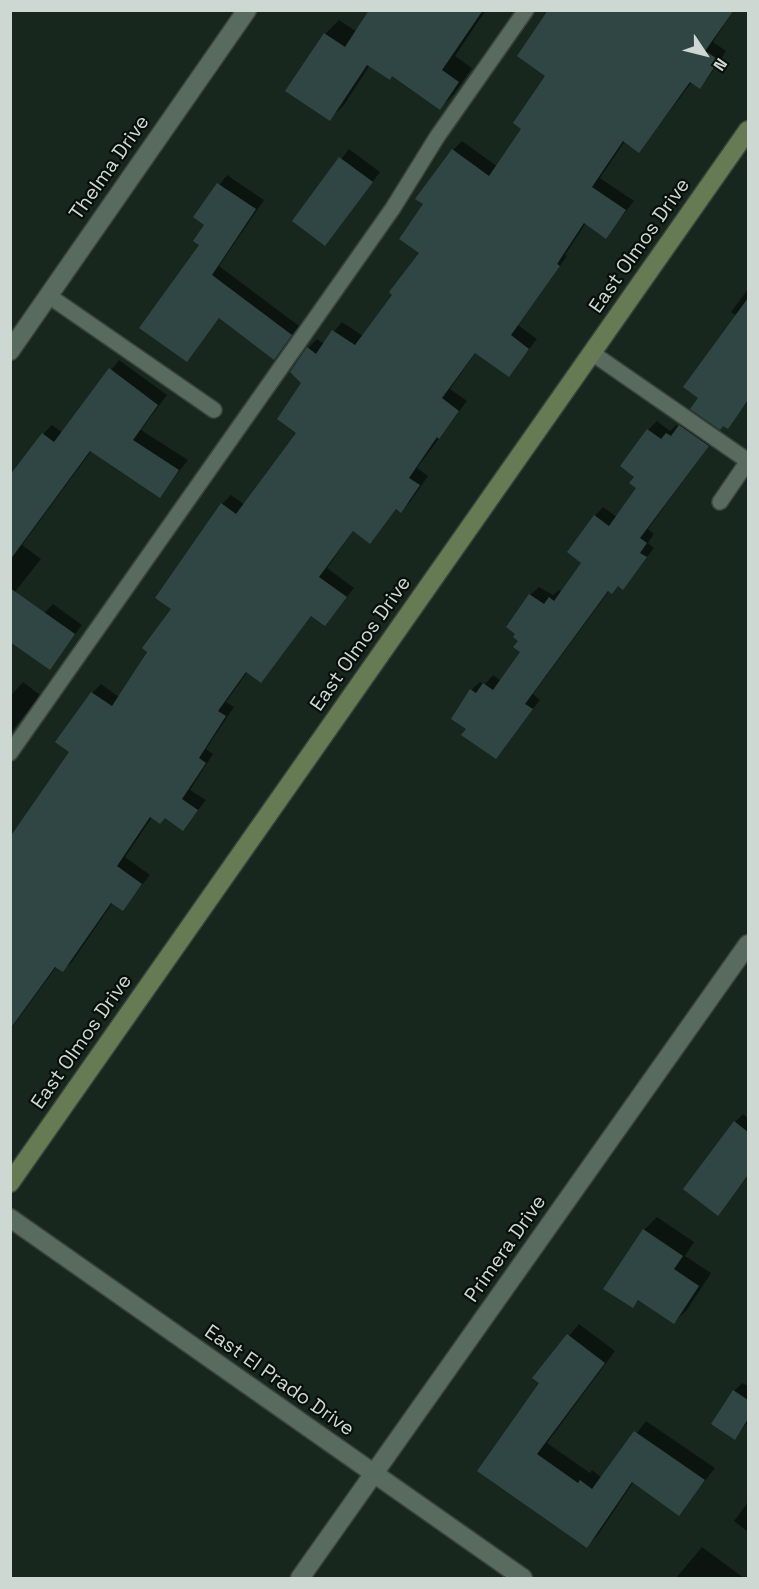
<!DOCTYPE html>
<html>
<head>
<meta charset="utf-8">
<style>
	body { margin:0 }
	#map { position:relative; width:759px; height:1589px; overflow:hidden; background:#18271e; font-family:"Space Grotesk",sans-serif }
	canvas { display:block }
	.frame { position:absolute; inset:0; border:12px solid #ced8d2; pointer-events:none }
	.north { position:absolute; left:675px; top:24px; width:60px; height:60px; -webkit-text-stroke:4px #080e0a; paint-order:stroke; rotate:125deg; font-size:16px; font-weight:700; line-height:24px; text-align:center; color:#ced8d2 }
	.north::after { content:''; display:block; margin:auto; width:21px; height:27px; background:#ced8d2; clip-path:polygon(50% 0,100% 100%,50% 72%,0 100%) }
</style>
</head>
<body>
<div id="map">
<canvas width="759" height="1589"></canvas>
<div class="frame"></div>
<div class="north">N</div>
</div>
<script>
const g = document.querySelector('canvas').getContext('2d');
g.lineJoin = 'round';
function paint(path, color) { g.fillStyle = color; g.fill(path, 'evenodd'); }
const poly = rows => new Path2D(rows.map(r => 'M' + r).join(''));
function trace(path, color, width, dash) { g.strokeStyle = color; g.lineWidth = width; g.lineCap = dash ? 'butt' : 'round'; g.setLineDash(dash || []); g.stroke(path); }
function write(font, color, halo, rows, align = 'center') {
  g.font = font + ' "Space Grotesk",sans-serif'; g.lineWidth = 4.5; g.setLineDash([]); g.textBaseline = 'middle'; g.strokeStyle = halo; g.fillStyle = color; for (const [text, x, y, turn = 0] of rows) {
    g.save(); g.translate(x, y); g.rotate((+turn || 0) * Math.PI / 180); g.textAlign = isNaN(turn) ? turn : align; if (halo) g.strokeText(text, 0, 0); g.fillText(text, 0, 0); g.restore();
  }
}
const shadow = poly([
	[371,10,486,10,455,56,472,68,454,94,440,108,392,75,370,65,344,105,330,119,325,34,339,20,357,32],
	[550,10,734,10,713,42,726,51,708,78,699,87,692,82,639,151,625,141,600,178,634,201,606,237,586,223,565,255,567,256,518,325,537,339,509,375,476,352,450,389,467,401,417,468,428,476,410,502,401,511,397,508,370,542,354,530,327,568,354,588,325,624,312,615,261,681,248,671,226,702,234,707,206,749,213,754,190,790,206,800,183,829,165,817,152,817,125,857,150,875,123,909,113,902,72,962,63,970,57,966,10,1030,10,944,92,693,101,684,119,697,173,609,222,504,231,495,245,505,299,432,303,383,292,372,308,348,317,339,324,344,342,322,363,336,394,294,421,252,425,204,453,150,462,141,498,167,524,128,547,76],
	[349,149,380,172,325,244,294,221],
	[227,175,264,200,219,266,299,326,274,358,220,317,187,360,201,244,206,225,195,217],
	[748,289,748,401,727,427,700,397,737,316,731,312],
	[119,360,167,395,141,430,188,460,160,496,92,450,22,545,41,559,10,598,10,496,43,434,52,425,63,433],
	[689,417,716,436,648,529,654,534,648,543,654,548,623,588,619,585,612,592,609,591,533,694,540,700,496,757,468,728,471,690,480,682,485,684,493,675,501,681,522,652,520,641,530,595,539,587,553,595,559,590,562,592,583,562,595,516,603,507,617,517,638,487,636,476,648,430,657,421,670,431,676,425,679,427],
	[53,604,82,625,49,668,44,613],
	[23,682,40,695,10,734,10,696],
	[743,1114,748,1118,748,1176,718,1214,735,1122],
	[657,1217,694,1242,685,1256,711,1273,687,1310,674,1322,639,1300,632,1306,644,1230],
	[579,1324,615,1351,547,1443,590,1473,592,1470,602,1478,646,1421,715,1468,679,1514,634,1481,598,1535,587,1546,479,1471,541,1383,534,1378],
	[742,1383,748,1386,748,1422,735,1438,734,1391],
	[748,1502,748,1532,734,1521],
	[702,1547,744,1578,676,1578]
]);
const building = poly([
	[369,10,483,10,442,70,459,82,440,110,392,76,390,80,367,65,330,121,285,91,324,33,345,47],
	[548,10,734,10,705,51,719,60,700,89,690,82,639,153,623,141,592,187,626,210,606,239,584,223,557,264,560,266,511,335,529,349,509,377,475,353,442,398,459,411,439,439,437,437,409,478,420,485,401,513,396,509,370,544,353,531,319,577,347,597,325,626,311,616,261,683,246,672,218,711,226,716,199,758,206,763,182,799,198,810,183,831,165,818,160,824,150,817,117,866,142,884,123,911,111,903,63,972,55,967,10,1029,10,837,69,752,55,742,91,692,112,706,147,652,142,648,171,609,155,598,221,503,236,514,296,433,277,419,301,383,290,372,307,347,316,354,332,330,355,345,392,295,389,292,419,253,399,239,423,204,415,199,452,149,489,176,521,129,513,123,545,76,517,56],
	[339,157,373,182,325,246,292,221],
	[217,183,256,209,212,275,292,335,274,360,219,318,187,362,139,328,199,245,193,241,204,225,193,217],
	[748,298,748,400,728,429,723,426,720,430,690,409,698,398,683,387],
	[109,368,158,405,133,440,179,470,160,498,90,451,10,560,10,475,42,433,54,442],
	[679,425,709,446,640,538,647,543,640,553,647,557,623,590,618,586,612,594,608,591,525,704,533,709,496,759,461,735,466,729,451,719,470,689,476,693,483,683,493,690,520,652,513,647,518,641,513,637,515,634,506,627,529,594,544,604,549,597,554,601,581,563,567,552,594,515,609,526,636,488,629,483,634,477,620,466,647,429,661,439,666,433,671,436],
	[10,588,75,634,50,670,10,642],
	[734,1121,748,1132,748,1175,718,1216,683,1189],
	[643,1229,683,1256,674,1269,699,1286,674,1324,638,1300,633,1308,603,1289],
	[567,1334,605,1363,537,1454,578,1483,580,1480,592,1489,634,1431,705,1480,679,1516,632,1482,587,1548,477,1471,539,1383,532,1378],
	[733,1390,748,1400,748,1419,735,1440,711,1424]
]);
const lane = poly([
	[49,296,214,410],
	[592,353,748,461,720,502],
	[10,753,393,208,437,137,526,10]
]);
const street = poly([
	[10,351,247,10],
	[10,1218,523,1578],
	[300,1578,748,944]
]);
const secondary = poly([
	[10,1183,748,130]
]);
const streetNames = [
	["Thelma Drive",110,168,-55],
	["East Olmos Drive",640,246,-55],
	["East Olmos Drive",361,644,-55],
	["East Olmos Drive",82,1042,-55],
	["Primera Drive",506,1249,-55],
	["East El Prado Drive",279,1381,35]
];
paint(shadow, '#0007');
paint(building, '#304645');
trace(lane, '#38443d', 18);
trace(street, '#38443d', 21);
trace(secondary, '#38443d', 21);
trace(lane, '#596a5f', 15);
trace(street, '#596a5f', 18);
trace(secondary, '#667a54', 18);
write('20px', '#ced8d2', '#080e0a', streetNames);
</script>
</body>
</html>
